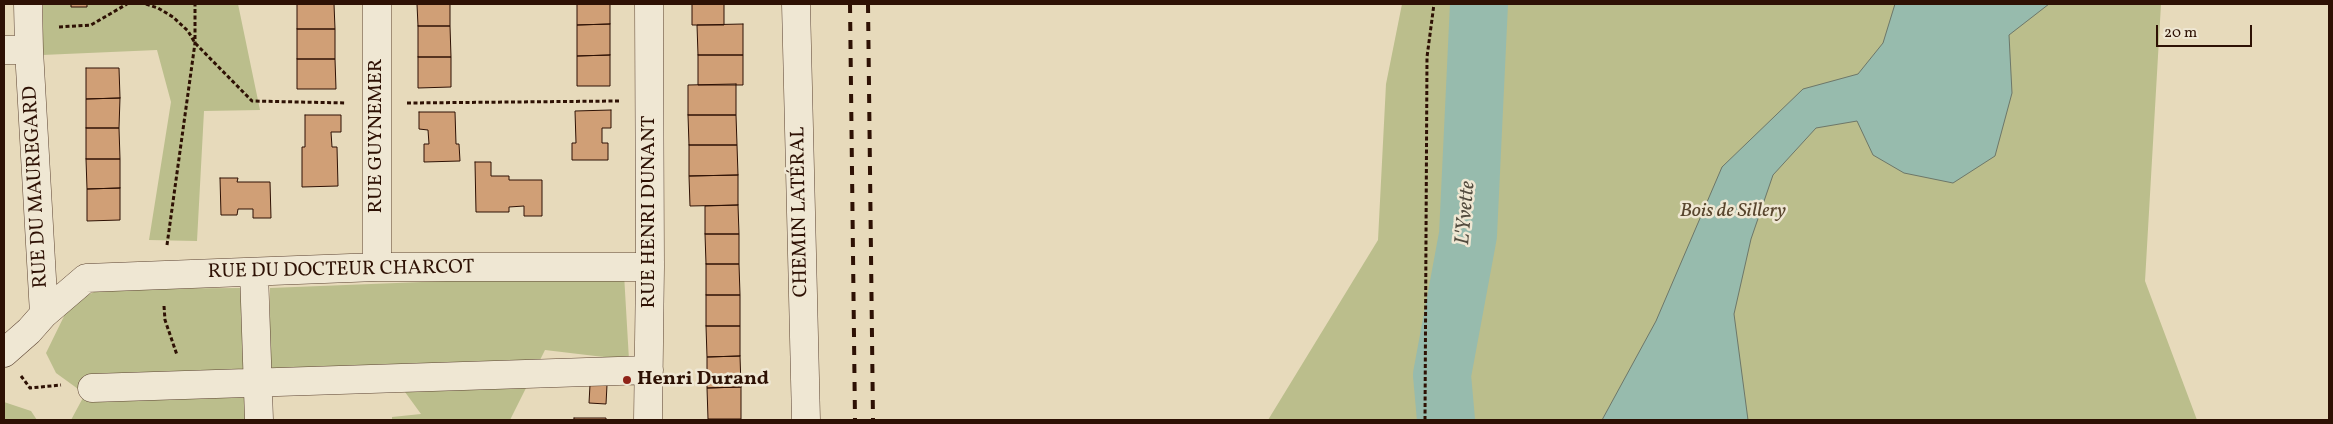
<!DOCTYPE html>
<html>
<head>
<meta charset="utf-8">
<style>
	body { margin:0 }
	#map { position:relative; width:2333px; height:424px; overflow:hidden; background:#e7dabb; font-family:Vollkorn,serif }
	canvas { display:block }
	.frame { position:absolute; inset:0; border:5px solid #2e1104; pointer-events:none }
	.scale { position:absolute; left:2156px; top:25px; width:96px; height:22px; box-sizing:border-box; border:2px solid #2e1104; border-top:0; padding-left:6px; font-size:15px; line-height:18px; white-space:nowrap; color:#2e1104; -webkit-text-stroke:4px #efe7d3; paint-order:stroke }
</style>
</head>
<body>
<div id="map">
<canvas width="2333" height="424"></canvas>
<div class="frame"></div>
<div class="scale">20 m</div>
</div>
<script>
const g = document.querySelector('canvas').getContext('2d');
g.lineJoin = 'round';
function paint(path, color) { g.fillStyle = color; g.fill(path, 'evenodd'); }
const poly = rows => new Path2D(rows.map(r => 'M' + r).join(''));
function trace(path, color, width, dash) { g.strokeStyle = color; g.lineWidth = width; g.lineCap = dash ? 'butt' : 'round'; g.setLineDash(dash || []); g.stroke(path); }
function write(font, color, halo, rows, align = 'center') {
  g.font = font + ' Vollkorn,serif'; g.lineWidth = 5; g.setLineDash([]); g.textBaseline = 'middle'; g.strokeStyle = halo; g.fillStyle = color; for (const [text, x, y, turn = 0] of rows) {
    g.save(); g.translate(x, y); g.rotate((+turn || 0) * Math.PI / 180); g.textAlign = isNaN(turn) ? turn : align; if (halo) g.strokeText(text, 0, 0); g.fillText(text, 0, 0); g.restore();
  }
}
const green = poly([
	[43,4,238,4,260,110,204,111,197,241,149,240,171,102,157,50,42,55],
	[1402,4,2161,4,2145,281,2197,420,1268,420,1378,240,1386,84],
	[624,274,629,360,545,350,510,420,392,420,392,417,421,414,389,370,270,375,270,288],
	[242,288,250,419,71,420,85,394,56,373,46,353,70,304,100,289],
	[4,402,31,411,37,420,4,420]
]);
const water = poly([
	[1895,4,2049,4,2009,35,2012,93,1995,156,1953,183,1904,173,1873,155,1857,121,1816,128,1773,175,1751,239,1734,314,1748,420,1602,420,1656,321,1722,167,1803,89,1858,74,1883,43,1895,4]
]);
const river = poly([
	[1446,420,1442,375,1468,235,1479,4]
]);
const building = poly([
	[71,4,87,4,87,7,71,7,71,4],
	[297,4,334,4,335,29,297,29,297,4],
	[417,4,450,4,450,26,418,26,417,4],
	[577,4,610,4,610,24,577,25,577,4],
	[692,4,724,4,724,25,692,25,692,4],
	[610,24,610,55,577,56,577,25,610,24],
	[743,24,743,55,698,55,697,25,743,24],
	[418,26,450,26,451,57,418,57,418,26],
	[297,29,335,29,335,59,297,59,297,29],
	[610,55,610,86,577,86,577,56,610,55],
	[698,55,743,55,743,85,698,85,698,55],
	[418,57,451,57,451,87,418,88,418,57],
	[297,59,335,59,336,89,297,89,297,59],
	[86,68,119,68,120,98,86,99,86,68],
	[736,84,736,115,688,115,688,85,736,84],
	[120,98,119,128,86,128,86,99,120,98],
	[611,110,611,128,602,128,602,143,608,143,608,160,572,160,572,143,576,143,575,111,611,110],
	[419,112,455,112,456,144,459,144,460,161,424,162,424,144,429,144,428,130,419,129,419,112],
	[305,115,341,115,341,132,331,132,332,147,337,147,338,186,302,187,302,147,305,147,305,115],
	[688,115,736,115,737,145,689,145,688,115],
	[86,128,119,128,120,159,86,159,86,128],
	[689,145,737,145,738,175,689,176,689,145],
	[86,159,120,159,120,188,87,189,86,159],
	[475,162,491,162,491,176,509,176,509,180,542,180,542,216,524,216,524,206,509,207,509,212,476,212,475,162],
	[738,175,738,205,690,206,689,176,738,175],
	[220,178,238,178,237,182,270,182,271,218,253,218,253,209,238,209,237,215,221,215,220,178],
	[120,188,120,220,87,221,87,189,120,188],
	[738,205,739,234,705,234,705,206,738,205],
	[705,234,739,234,739,264,706,264,705,234],
	[706,264,739,264,740,295,706,295,706,264],
	[706,295,740,295,740,326,706,326,706,295],
	[706,326,740,326,740,356,707,357,706,326],
	[740,356,741,387,707,388,707,357,740,356],
	[590,385,607,385,606,404,589,403,590,385],
	[741,387,741,419,708,419,707,388,741,387],
	[574,418,606,418,606,420,574,420,574,418]
]);
const path = poly([
	[146,4,158,8,173,17,188,31,195,43,252,101,346,103],
	[59,27,91,25,127,4],
	[407,103,619,101],
	[167,245,195,43,195,4],
	[164,306,165,320,177,355],
	[21,376,30,388,61,385],
	[1425,420,1427,57,1434,4]
]);
const minor = poly([
	[28,4,29,50,44,314],
	[377,4,377,267],
	[796,4,806,420],
	[4,50,29,50],
	[254,272,259,420],
	[4,353,29,331,44,314,86,278,377,267,650,267],
	[92,388,649,370],
	[648,420,650,267,649,4]
]);
const rail = poly([
	[850,4,855,420],
	[868,4,873,420]
]);
const markers = [
	[627,380,5,"#8f2418"]
];
const streetNames = [
	["RUE GUYNEMER",377,136,-90],
	["RUE DU MAUREGARD",37,187,-93],
	["RUE HENRI DUNANT",650,212,-90],
	["CHEMIN LATÉRAL",801,212,-91],
	["RUE DU DOCTEUR CHARCOT",341,271,-1]
];
const parkNames = [
	["Bois de Sillery",1733,212]
];
const poiNames = [
	["Henri Durand",637,380]
];
const waterNames = [
	["L'Yvette",1467,213,-85]
];
paint(green, '#bbbe8c');
paint(water, '#97bbad');
trace(water, '#6d7769', 1);
trace(river, '#97bbad', 58);
paint(building, '#d09f76');
trace(building, '#2e1104', 1);
trace(minor, '#5c4332', 29);
trace(path, '#2e1104', 3, [4, 2.5]);
trace(minor, '#efe7d3', 28);
trace(rail, '#2e1104', 4, [9, 9]);
for (const [x, y, r, color] of markers) { const dot = new Path2D(); dot.arc(x, y, r, 0, 2 * Math.PI); g.fillStyle = color; g.fill(dot); trace(dot, '#efe7d3', 2); }
write('20px', '#2e1104', '#efe7d3', streetNames);
write('italic 20px', '#58452d', '#efe7d3', parkNames);
write('bold 20px', '#2e1104', '#efe7d3', poiNames, 'left');
write('italic 21px', '#534c3f', '#efe7d3', waterNames);
</script>
</body>
</html>
